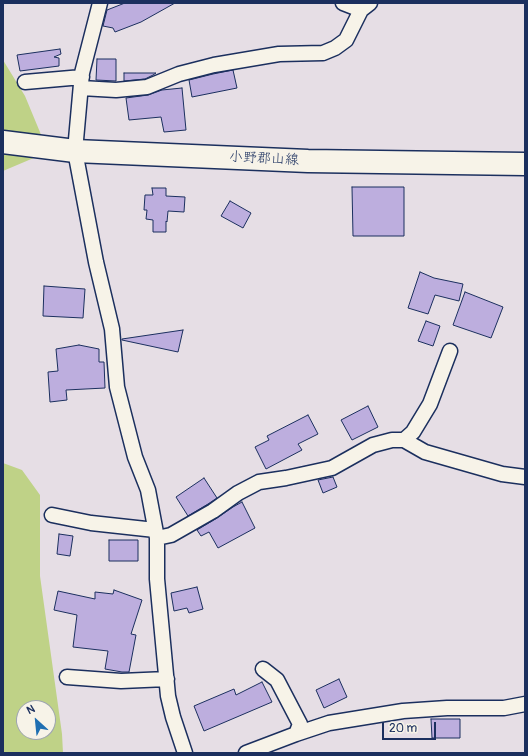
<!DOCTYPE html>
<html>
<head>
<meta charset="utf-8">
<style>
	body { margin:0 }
	#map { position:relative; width:528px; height:756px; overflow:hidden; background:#e6dee5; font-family:Pangolin,sans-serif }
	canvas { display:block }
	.frame { position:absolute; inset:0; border:4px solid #1b2f5e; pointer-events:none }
	.north { position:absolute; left:16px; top:700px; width:40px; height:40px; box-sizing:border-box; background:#f7f3e8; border:1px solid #9fa5b1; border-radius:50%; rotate:333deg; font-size:11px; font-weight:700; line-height:16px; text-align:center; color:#1b2f5e }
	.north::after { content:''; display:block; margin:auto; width:14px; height:18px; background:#1f6fb2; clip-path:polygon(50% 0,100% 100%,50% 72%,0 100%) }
	.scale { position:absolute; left:382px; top:722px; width:54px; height:18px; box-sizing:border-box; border:2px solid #1b2f5e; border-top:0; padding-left:5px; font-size:12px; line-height:14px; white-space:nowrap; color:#1b2f5e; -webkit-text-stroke:3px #f7f3e8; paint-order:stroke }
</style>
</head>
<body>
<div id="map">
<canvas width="528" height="756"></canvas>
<div class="frame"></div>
<div class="north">N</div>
<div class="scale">20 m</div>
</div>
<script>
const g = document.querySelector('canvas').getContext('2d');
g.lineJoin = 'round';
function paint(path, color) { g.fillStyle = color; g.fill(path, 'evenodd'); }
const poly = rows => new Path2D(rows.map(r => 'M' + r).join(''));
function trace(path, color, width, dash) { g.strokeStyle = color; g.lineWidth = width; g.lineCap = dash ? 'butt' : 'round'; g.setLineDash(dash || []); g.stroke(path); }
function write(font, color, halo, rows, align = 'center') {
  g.font = font + ' Pangolin,"Klee One",sans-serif'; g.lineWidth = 3; g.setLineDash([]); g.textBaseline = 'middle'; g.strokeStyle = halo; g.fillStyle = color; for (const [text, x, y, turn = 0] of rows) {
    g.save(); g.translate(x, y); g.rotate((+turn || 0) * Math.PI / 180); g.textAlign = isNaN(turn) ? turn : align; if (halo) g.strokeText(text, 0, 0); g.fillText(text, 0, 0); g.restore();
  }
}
const green = poly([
	[3,60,25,96,42,137,36,157,3,171],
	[3,463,22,470,40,495,40,576,62,734,63,753,3,753],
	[24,708,48,708,48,732,24,732]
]);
const building = poly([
	[125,3,175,3,141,22,115,32,113,28,103,26,107,10,125,3],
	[60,49,61,54,54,57,59,58,59,66,20,71,17,55,60,49],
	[97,59,116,59,116,81,96,80,97,59],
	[233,70,237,88,192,97,189,80,213,74,233,70],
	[124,73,156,73,153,75,145,79,124,81,124,73],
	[182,88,186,130,164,132,161,117,129,120,126,98,148,95,162,90,182,88],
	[352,187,404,187,404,236,353,236,352,187],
	[152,188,166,188,166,196,185,197,184,212,168,211,167,222,166,221,166,232,153,232,153,220,146,219,147,210,144,210,145,195,153,195,152,188],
	[230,201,251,213,243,228,221,216,230,201],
	[420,272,434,278,463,284,459,301,435,295,428,314,408,308,420,272],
	[44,286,85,289,83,318,43,316,44,286],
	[465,292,503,307,491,338,453,325,465,292],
	[426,321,440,326,433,346,418,341,426,321],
	[183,330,178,352,122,340,122,339,183,330],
	[79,345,99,349,99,362,104,362,105,388,66,390,67,400,50,402,48,372,58,371,56,349,79,345],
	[368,406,378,427,352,440,341,420,368,406],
	[308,415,318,434,298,444,302,450,266,469,255,447,269,440,267,436,308,415],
	[333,477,337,487,323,493,318,480,333,477],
	[204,478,217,498,208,504,188,516,176,497,204,478],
	[242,502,255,528,218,548,209,532,201,536,197,530,217,518,233,507,242,502],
	[59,534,73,536,70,556,57,554,59,534],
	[109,540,138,540,138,561,109,561,109,540],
	[197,587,203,609,189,613,187,608,174,611,171,593,197,587],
	[114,590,142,600,131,634,136,635,129,672,122,672,105,669,108,651,73,647,77,615,54,610,58,591,95,599,95,592,113,594,114,590],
	[339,679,347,697,324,708,316,690,339,679],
	[262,682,272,702,204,731,194,706,234,689,236,695,262,682],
	[431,719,460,719,460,738,432,738,431,719]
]);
const street = poly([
	[100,3,82,73,75,151,96,262,112,329,117,387,135,457,148,490,157,538,157,579,168,696,173,717,185,753],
	[343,3,361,10],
	[25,82,82,77],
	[81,88,116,90,147,87,179,74,214,65,279,54,323,53,335,48,346,40,361,10,370,3],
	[404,440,425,452,502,474,525,477],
	[52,515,91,523,155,530],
	[157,538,171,535,213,511,238,493,259,482,286,478,332,468,373,445,392,440,404,440,413,432,430,404,450,351],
	[67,677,121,681,167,679],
	[296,734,329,723,403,711,447,708,504,708,525,704],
	[246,753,296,734,300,724,277,680,263,669]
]);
const primary = poly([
	[3,142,75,151,308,161,525,164]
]);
const streetNames = [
	["小野郡山線",264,159,3]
];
paint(green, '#bfd287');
paint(building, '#bdaede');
trace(building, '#1b2f5e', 1);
trace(street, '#1b2f5e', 17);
trace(primary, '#1b2f5e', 25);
trace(street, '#f7f3e8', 14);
trace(primary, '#f7f3e8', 22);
write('14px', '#1b2f5e', '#f7f3e8', streetNames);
</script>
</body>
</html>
